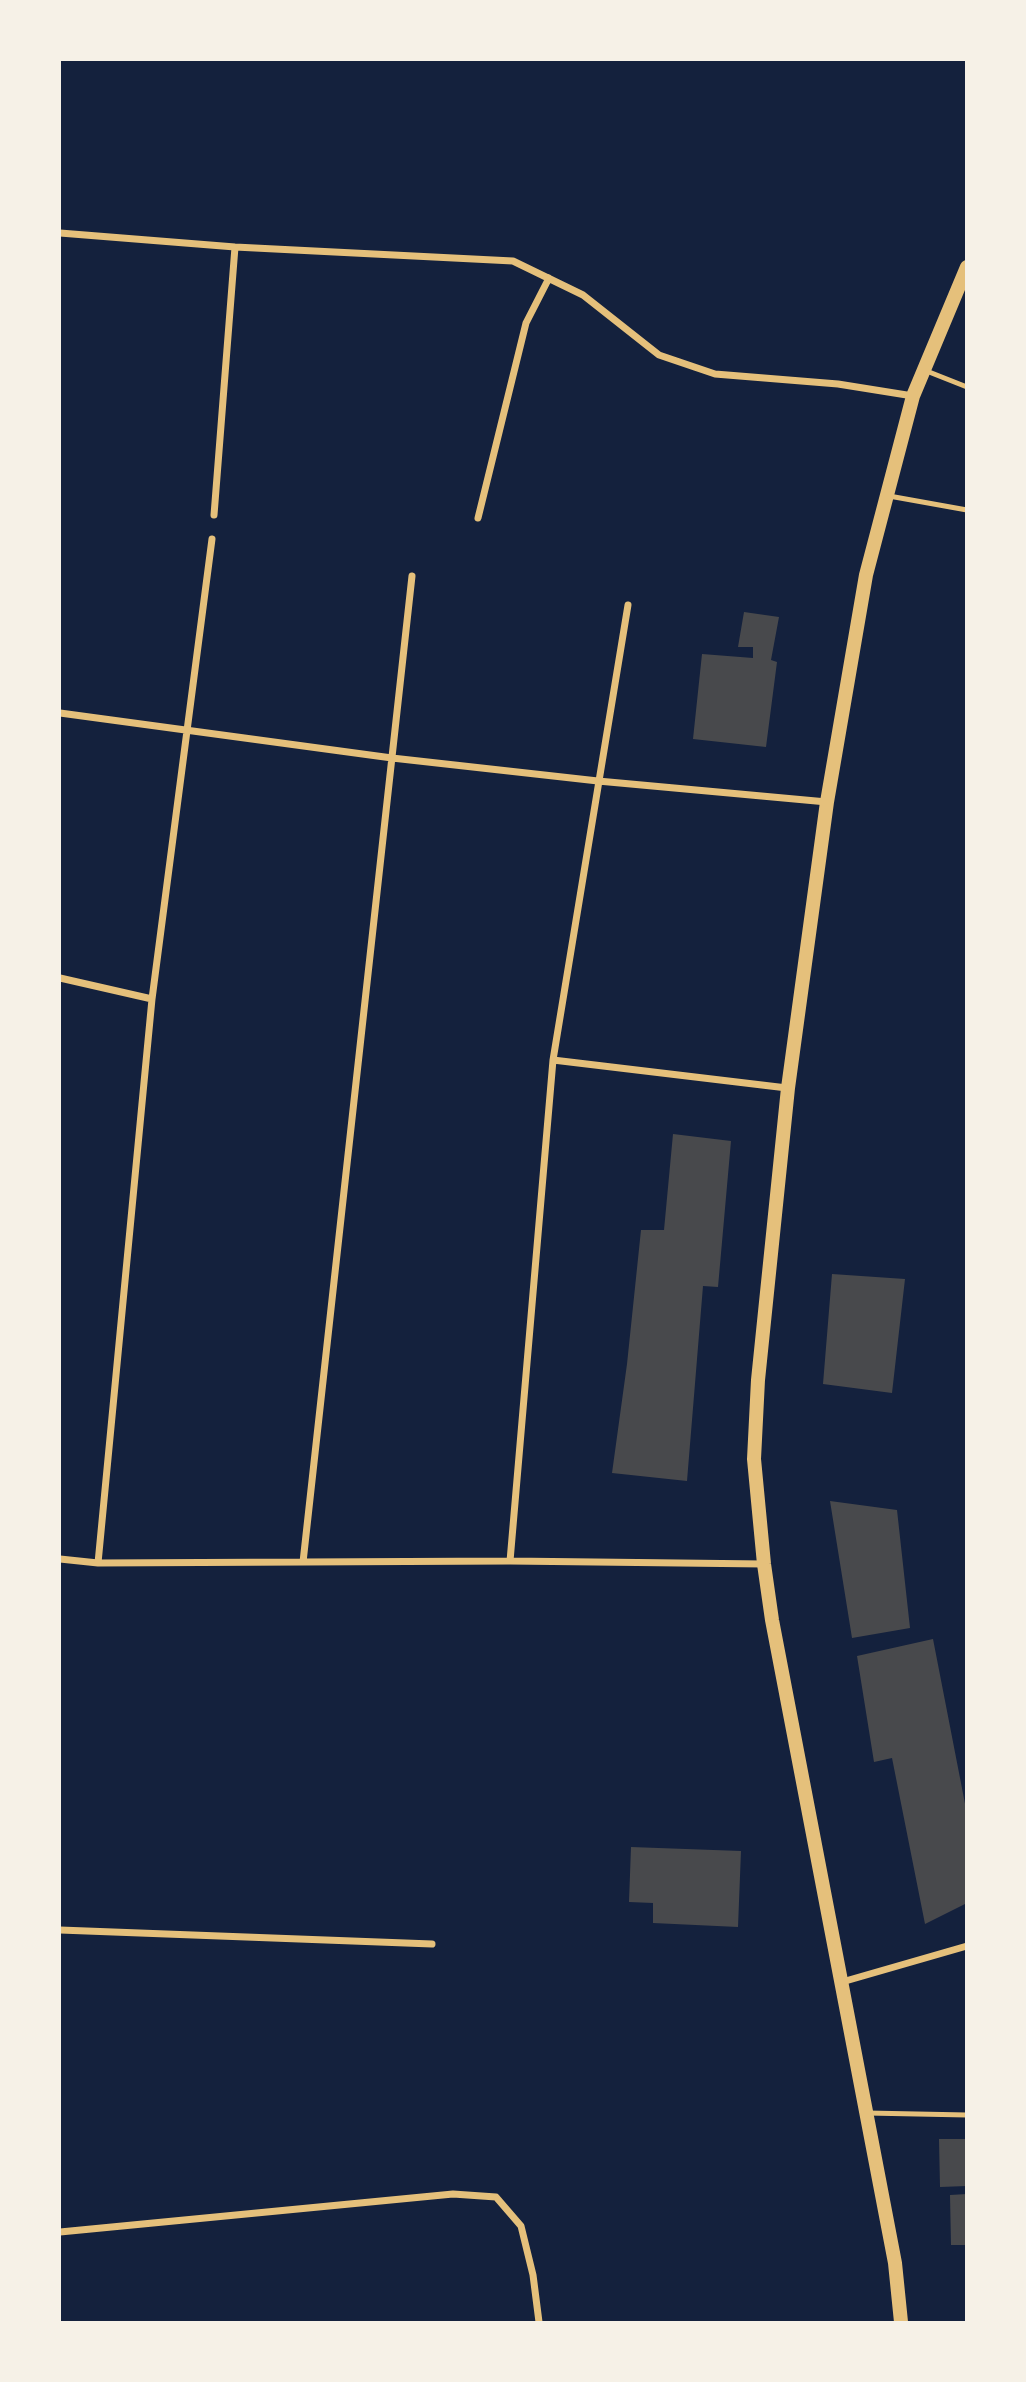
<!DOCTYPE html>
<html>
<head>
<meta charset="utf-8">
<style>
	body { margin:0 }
	#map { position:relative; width:1026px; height:2382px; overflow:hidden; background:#14213d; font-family:Montserrat,sans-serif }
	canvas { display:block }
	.frame { position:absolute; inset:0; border:61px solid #f6f1e7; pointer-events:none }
</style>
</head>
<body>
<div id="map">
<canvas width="1026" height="2382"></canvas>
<div class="frame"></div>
</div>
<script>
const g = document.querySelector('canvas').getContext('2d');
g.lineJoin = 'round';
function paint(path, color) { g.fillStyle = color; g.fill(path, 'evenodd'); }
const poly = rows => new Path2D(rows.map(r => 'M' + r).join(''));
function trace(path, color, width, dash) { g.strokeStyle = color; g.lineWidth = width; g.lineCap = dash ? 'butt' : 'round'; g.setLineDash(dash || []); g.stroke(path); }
const building = poly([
	[744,612,779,617,771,660,777,662,766,747,693,739,702,654,753,658,753,647,738,647],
	[673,1134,731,1141,718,1287,703,1286,687,1481,612,1473,627,1364,641,1230,664,1230],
	[832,1274,905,1279,892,1393,823,1384],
	[830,1501,897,1510,910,1628,852,1638],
	[933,1639,967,1814,967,1903,925,1924,892,1758,874,1762,857,1656],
	[631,1847,741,1851,738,1927,653,1923,653,1903,629,1902],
	[939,2139,967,2139,967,2186,940,2187],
	[967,2194,967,2245,951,2245,950,2195]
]);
const service = poly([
	[924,370,967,387],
	[889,496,967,510],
	[867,2113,967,2115]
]);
const minor = poly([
	[60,233,235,247,513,261,583,295,659,355,715,374,838,384,913,396],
	[214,515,235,247],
	[478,518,526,323,549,278],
	[60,713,392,758,598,781,827,802],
	[60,978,152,999],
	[553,1060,787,1088],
	[60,1559,98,1563,510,1561,764,1564],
	[510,1561,553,1060,628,605],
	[303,1562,412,576],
	[98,1563,152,999,212,539],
	[60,1930,432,1944],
	[842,1982,967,1946],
	[60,2232,453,2194,496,2197,521,2226,533,2275,539,2322]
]);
const secondary = poly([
	[901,2322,895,2263,772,1620,764,1564,754,1459,758,1380,788,1088,827,802,866,575,913,396,967,267]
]);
paint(building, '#48494c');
trace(service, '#e5c07b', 5);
trace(minor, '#e5c07b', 7);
trace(secondary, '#e5c07b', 14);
</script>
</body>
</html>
